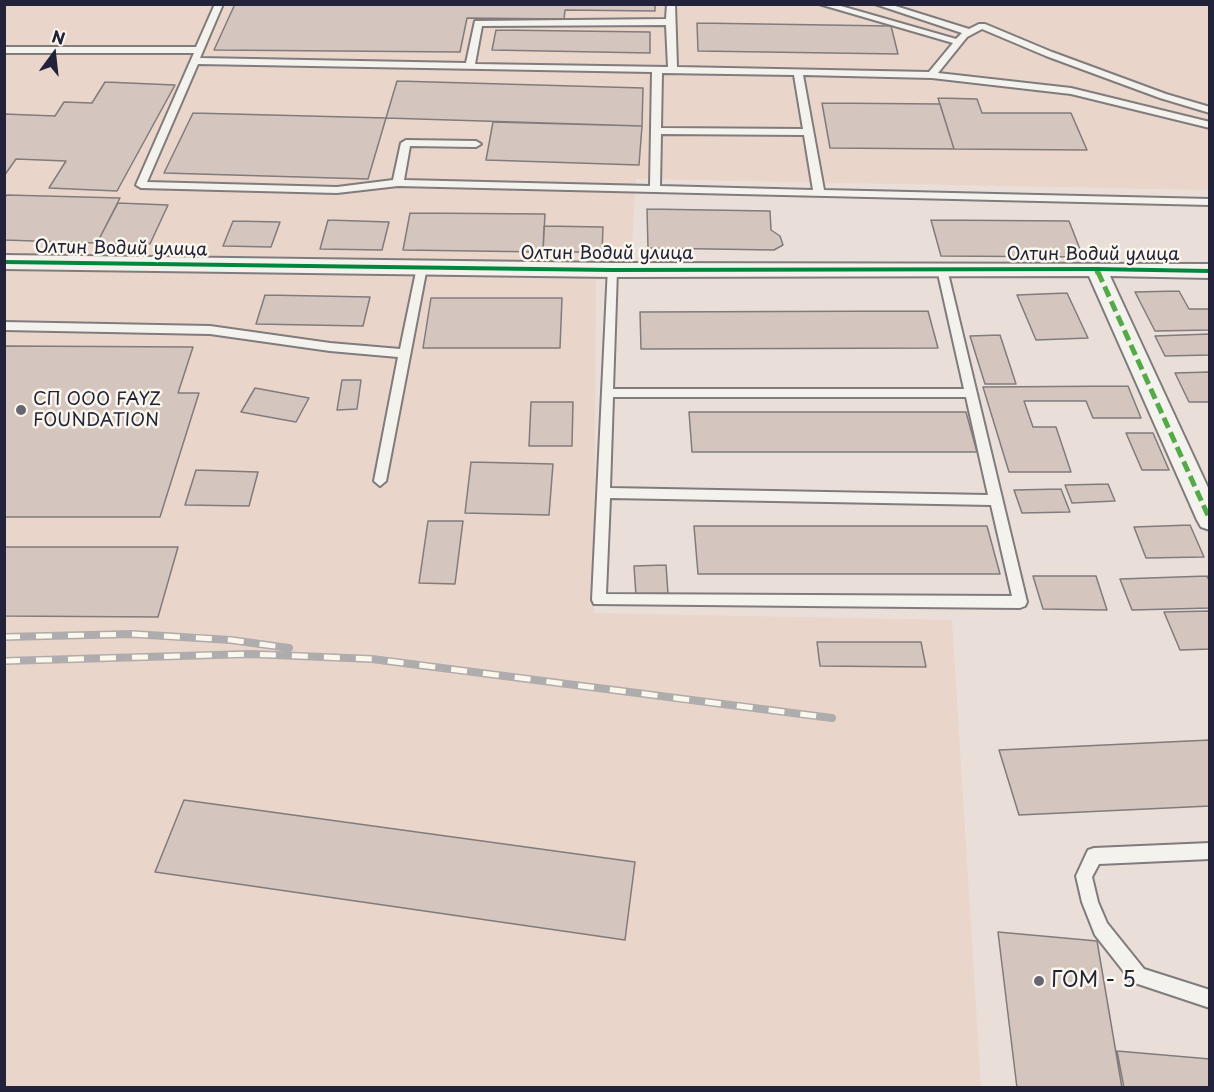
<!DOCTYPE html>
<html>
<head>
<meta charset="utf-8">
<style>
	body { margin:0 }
	#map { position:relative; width:1214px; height:1092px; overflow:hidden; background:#eadfd8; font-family:"Playpen Sans",sans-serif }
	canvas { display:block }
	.frame { position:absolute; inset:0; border:6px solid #22223b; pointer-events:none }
	.north { position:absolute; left:24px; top:24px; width:60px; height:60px; -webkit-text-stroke:4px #fbf7ec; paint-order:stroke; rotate:15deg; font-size:16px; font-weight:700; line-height:24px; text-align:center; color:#22223b }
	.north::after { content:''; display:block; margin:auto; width:21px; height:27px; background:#22223b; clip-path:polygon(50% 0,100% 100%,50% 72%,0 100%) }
</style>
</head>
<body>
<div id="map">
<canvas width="1214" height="1092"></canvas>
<div class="frame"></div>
<div class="north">N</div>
</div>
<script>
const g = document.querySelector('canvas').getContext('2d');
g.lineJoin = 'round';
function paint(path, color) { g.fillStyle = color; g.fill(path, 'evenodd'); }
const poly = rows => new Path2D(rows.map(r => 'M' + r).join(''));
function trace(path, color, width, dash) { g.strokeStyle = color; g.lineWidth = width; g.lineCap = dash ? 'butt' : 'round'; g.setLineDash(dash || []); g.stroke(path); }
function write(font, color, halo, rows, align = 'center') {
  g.font = font + ' "Playpen Sans",sans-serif'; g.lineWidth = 5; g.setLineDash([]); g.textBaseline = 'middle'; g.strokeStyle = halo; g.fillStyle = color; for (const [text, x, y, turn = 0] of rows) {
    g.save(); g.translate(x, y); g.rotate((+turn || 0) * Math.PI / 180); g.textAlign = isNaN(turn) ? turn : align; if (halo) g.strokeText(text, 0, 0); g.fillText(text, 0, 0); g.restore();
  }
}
const built = poly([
	[5,5,1209,5,1209,190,636,179,630,277,596,280,594,613,952,620,981,1087,5,1088]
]);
const building = poly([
	[235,4,655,4,655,11,565,10,564,19,467,18,460,52,214,50,235,4],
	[697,23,891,26,898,54,698,51,697,23],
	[496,30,650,32,650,53,492,50,496,30],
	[397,81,643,88,642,126,386,118,397,81],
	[105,82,175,85,117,191,49,188,66,161,16,159,4,176,4,114,55,116,64,102,92,103,105,82],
	[938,98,977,99,982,113,1071,113,1087,150,954,149,938,98],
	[822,103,940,104,954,149,830,148,822,103],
	[193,113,386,118,368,179,164,173,193,113],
	[493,122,642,126,639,165,486,160,493,122],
	[7,195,120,198,97,243,4,240,4,198,7,195],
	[118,203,168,205,150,244,97,243,118,203],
	[647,209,770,211,771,230,780,236,783,245,774,250,648,248,647,209],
	[410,213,545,214,543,252,403,250,410,213],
	[328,220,389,222,382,250,320,249,328,220],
	[931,220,1069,221,1083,257,941,256,931,220],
	[233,221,280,222,271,247,223,246,233,221],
	[544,226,603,227,602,252,543,252,544,226],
	[1179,291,1189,309,1210,309,1210,330,1155,331,1135,292,1179,291],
	[1067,293,1088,338,1036,340,1017,295,1067,293],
	[265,295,370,297,363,326,256,324,265,295],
	[431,298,562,298,560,348,423,348,431,298],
	[928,311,938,348,641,349,640,312,928,311],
	[1210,334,1210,355,1165,356,1155,336,1210,334],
	[1000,335,1016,384,985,384,970,336,1000,335],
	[4,346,193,347,178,393,199,393,160,517,4,517,4,346],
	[1210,372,1210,402,1189,402,1175,373,1210,372],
	[342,380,361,380,357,409,337,410,342,380],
	[1128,386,1141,418,1093,418,1086,401,1024,401,1033,427,1056,427,1071,472,1009,472,983,387,1128,386],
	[255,388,309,398,296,422,241,412,255,388],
	[531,402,573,402,572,446,529,446,531,402],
	[689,412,966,412,977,452,692,452,689,412],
	[1126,433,1153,433,1169,470,1142,470,1126,433],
	[471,462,553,464,549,515,465,513,471,462],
	[196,470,258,472,249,506,185,505,196,470],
	[1108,484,1115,501,1072,503,1065,485,1108,484],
	[1061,489,1070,512,1022,513,1014,490,1061,489],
	[428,521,463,521,455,584,419,583,428,521],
	[1190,525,1204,557,1146,558,1134,527,1190,525],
	[694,526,987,526,1000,574,698,574,694,526],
	[4,547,178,547,158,617,4,616,4,547],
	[666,565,668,594,636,596,634,566,666,565],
	[1033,576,1096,576,1107,610,1043,609,1033,576],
	[1207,576,1210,582,1210,608,1132,610,1120,579,1207,576],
	[1210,611,1210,649,1180,650,1164,612,1210,611],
	[817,642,921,642,926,667,820,666,817,642],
	[1210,740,1210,806,1019,815,999,750,1210,740],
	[184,800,635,862,625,940,155,872,184,800],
	[998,932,1097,941,1122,1088,1017,1088,998,932],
	[1117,1051,1210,1059,1210,1088,1124,1088,1117,1051]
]);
const lane = poly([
	[215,4,223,4,200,58,466,63,475,21,666,19,667,4,675,4,677,67,929,72,953,43,819,4,834,4,956,39,962,33,875,4,889,4,969,29,979,24,985,24,1052,52,1166,94,1210,107,1210,113,1160,98,1046,56,982,29,967,37,938,73,1071,88,1210,122,1210,128,1071,94,932,78,803,75,824,190,1210,199,1210,205,398,186,337,193,141,188,136,185,194,53,4,53,4,47,196,47,215,4],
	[666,25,668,67,475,64,482,26,666,25],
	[198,64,652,72,650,186,404,180,410,146,476,147,481,144,476,141,406,140,401,143,393,180,337,187,147,182,198,64],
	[662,73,794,75,803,129,661,128,662,73],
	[661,134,804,135,813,190,660,186,661,134],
	[422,263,427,267,386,481,380,486,374,481,398,357,330,351,210,334,4,330,4,322,210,326,330,343,400,349,417,267,422,263],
	[942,265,947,269,1027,602,1025,606,1020,608,594,604,592,600,608,267,612,266,617,270,613,389,964,389,937,269,942,265],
	[613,397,966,397,988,495,610,488,613,397],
	[610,498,991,505,1012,596,606,594,610,498],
	[1210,843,1210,859,1099,864,1092,877,1098,902,1107,923,1144,969,1210,990,1210,1008,1132,982,1095,935,1082,902,1076,876,1088,850,1094,848,1210,843]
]);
const street = poly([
	[4,255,612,263,1210,264,1210,278,1110,276,1210,492,1210,530,1201,527,1197,520,1089,276,612,277,4,269,4,255]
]);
const rail = poly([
	[4,637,132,634,231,640,289,648],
	[4,661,250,654,372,659,832,718]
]);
const quietFar1 = poly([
	[1096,269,1098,274]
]);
const quiet = poly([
	[1098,272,1210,520]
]);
const cycleway = poly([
	[4,260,612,268,1096,267,1210,269,1210,273,1096,271,612,272,4,264,4,260]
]);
const markers = [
	[21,410,6,"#686472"],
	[1039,981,6,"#686472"]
];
const streetNames = [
	["Олтин Водий улица",121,249,1],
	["Олтин Водий улица",607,254],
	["Олтин Водий улица",1093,255]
];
const poiNames = [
	["СП ООО FAYZ",33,400],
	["FOUNDATION",33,421]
];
const nearPoinames = [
	["ГОМ - 5",1051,981]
];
paint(built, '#ead5ca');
paint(building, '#d5c5bf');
trace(building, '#807b7d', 1.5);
trace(lane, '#807b7d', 4);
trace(street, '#807b7d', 4);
paint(lane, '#f4f2ed');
paint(street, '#f4f2ed');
trace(rail, '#aeacac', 8);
trace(rail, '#fbf7ec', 5, [16]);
trace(quietFar1, '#53aa46', 4.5, [8, 4.5]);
trace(quiet, '#53aa46', 5, [11, 5]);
paint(cycleway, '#00873e');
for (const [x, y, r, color] of markers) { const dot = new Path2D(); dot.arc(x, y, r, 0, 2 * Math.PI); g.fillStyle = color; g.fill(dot); trace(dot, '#fbf7ec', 2); }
write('18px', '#22223b', '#fbf7ec', streetNames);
write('18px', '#22223b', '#fbf7ec', poiNames, 'left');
write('21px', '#22223b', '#fbf7ec', nearPoinames, 'left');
</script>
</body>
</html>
